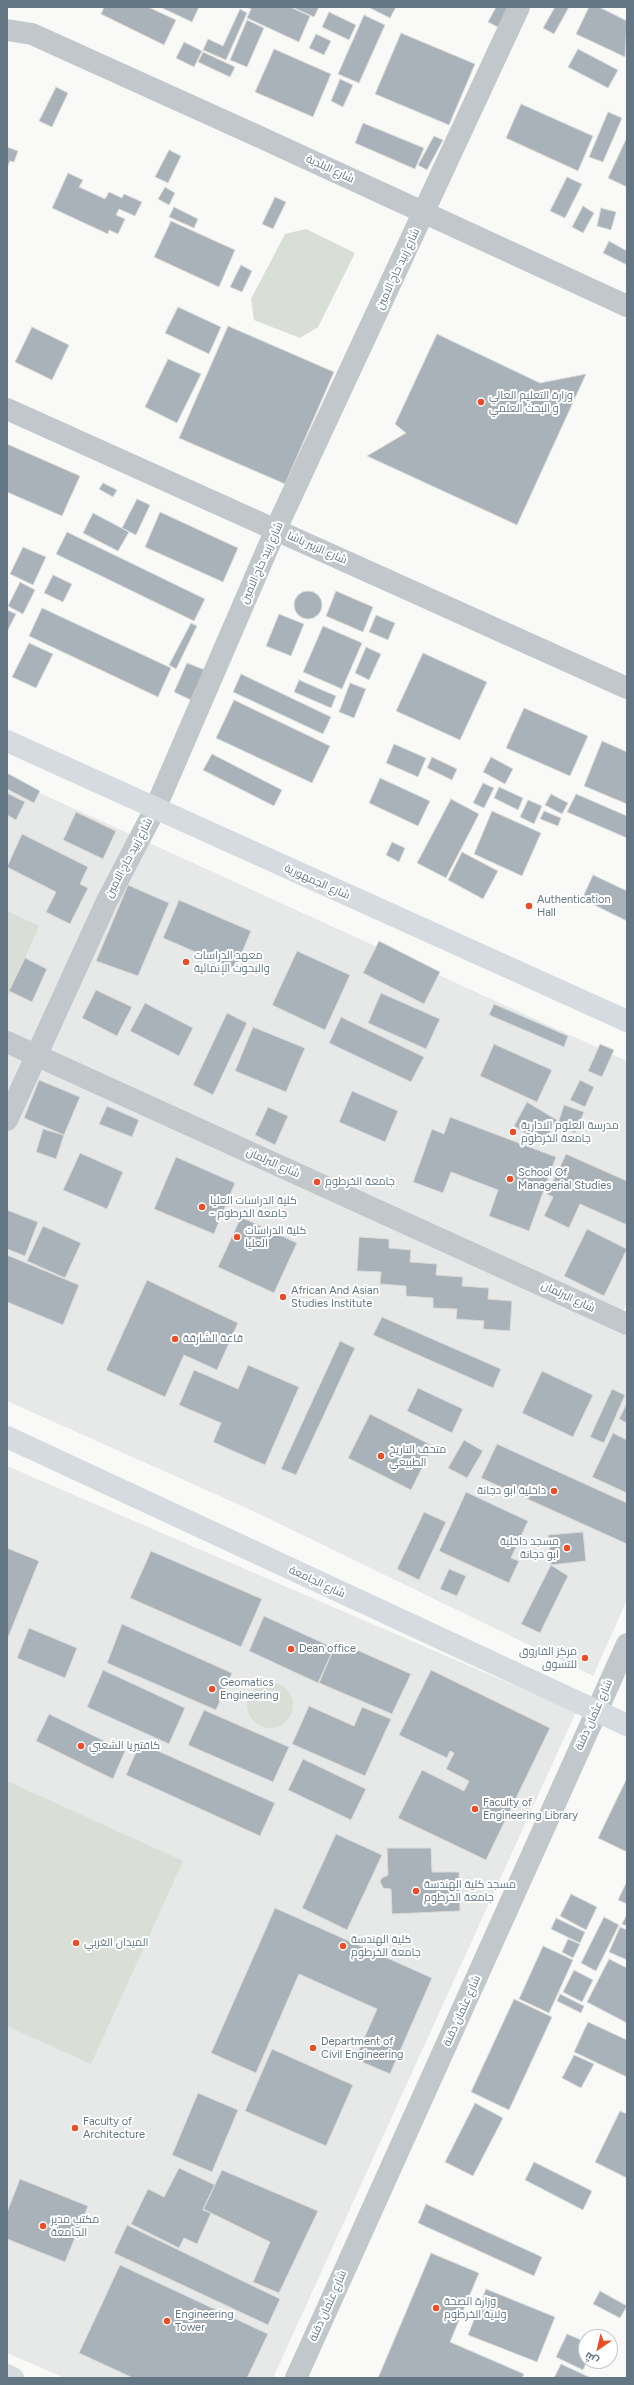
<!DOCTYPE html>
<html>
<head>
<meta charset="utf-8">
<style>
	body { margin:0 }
	#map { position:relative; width:634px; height:2385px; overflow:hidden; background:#f9f9f7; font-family:Figtree,Cairo,sans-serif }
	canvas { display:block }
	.frame { position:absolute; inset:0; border:8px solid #637683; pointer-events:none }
	.north { position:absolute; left:578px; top:2329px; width:40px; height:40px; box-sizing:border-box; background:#fff; border:1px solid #c1c8cd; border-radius:50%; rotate:214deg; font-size:11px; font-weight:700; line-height:16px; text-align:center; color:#637683 }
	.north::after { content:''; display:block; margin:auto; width:14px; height:18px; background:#eb4d25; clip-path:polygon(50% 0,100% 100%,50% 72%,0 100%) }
</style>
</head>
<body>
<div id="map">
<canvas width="634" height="2385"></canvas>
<div class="frame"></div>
<div class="north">ش</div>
</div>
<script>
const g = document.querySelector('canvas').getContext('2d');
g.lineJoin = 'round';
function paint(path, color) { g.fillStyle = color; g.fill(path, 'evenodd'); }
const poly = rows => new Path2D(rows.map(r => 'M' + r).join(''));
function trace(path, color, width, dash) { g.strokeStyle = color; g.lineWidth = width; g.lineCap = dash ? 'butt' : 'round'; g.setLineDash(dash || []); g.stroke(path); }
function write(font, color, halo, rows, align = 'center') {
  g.font = font + ' Figtree,Cairo,sans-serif'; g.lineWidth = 4; g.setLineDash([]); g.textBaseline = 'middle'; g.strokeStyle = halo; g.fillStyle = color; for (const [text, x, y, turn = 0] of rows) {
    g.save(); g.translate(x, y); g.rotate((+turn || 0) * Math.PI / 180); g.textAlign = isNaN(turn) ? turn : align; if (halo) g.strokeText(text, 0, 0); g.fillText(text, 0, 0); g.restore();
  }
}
const built = poly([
	[7,778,627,1061,627,1303,621,1315,627,1318,627,1600,593,1676,251,1510,7,1401],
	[7,1466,576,1712,273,2378,65,2378,7,2353]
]);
const green = poly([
	[306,229,355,253,318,327,300,338,254,320,251,299,285,234],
	[7,911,39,926,7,998],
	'247 1705a23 23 0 1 1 46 0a23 23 0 1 1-46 0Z',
	[7,1781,183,1861,91,2064,7,2026]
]);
const building = poly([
	[104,7,148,7,176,20,164,45,101,14,104,7],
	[160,7,199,7,192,22,160,7],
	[246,7,290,7,310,16,299,42,247,18,251,9,246,7],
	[292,7,319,7,314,17,292,7],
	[368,7,396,7,390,18,368,7],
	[496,7,511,7,500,28,488,22,496,7],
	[555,7,569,7,554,34,543,28,555,7],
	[589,7,599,7,627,21,625,57,576,34,589,7],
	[240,9,247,13,226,60,203,50,208,39,223,46,240,9],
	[329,12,356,25,349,40,322,27,329,12],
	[364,15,385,25,359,83,338,74,364,15],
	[247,20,264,28,247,67,230,60,247,20],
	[401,33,475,64,449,125,375,94,401,33],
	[316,34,331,41,324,55,309,48,316,34],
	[184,42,202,51,194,67,176,58,184,42],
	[274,49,331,74,313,117,255,92,274,49],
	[578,49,618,70,608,88,568,67,578,49],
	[203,52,235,67,230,77,198,62,203,52],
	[340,79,353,85,343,107,331,101,340,79],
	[56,87,68,93,52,127,39,121,56,87],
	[521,104,593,136,578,171,506,138,521,104],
	[608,112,622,118,603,162,589,157,608,112],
	[363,123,424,148,415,169,355,143,363,123],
	[434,136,443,140,427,170,418,165,434,136],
	[627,137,627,187,608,178,627,137],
	[7,147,18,151,14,162,10,161,7,167,7,147],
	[169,150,181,156,168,183,155,177,169,150],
	[68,173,83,180,79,187,105,199,109,192,122,198,124,194,142,202,135,216,119,209,116,215,125,219,118,234,109,230,108,234,52,208,68,173],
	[567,177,582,184,565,218,550,211,567,177],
	[165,187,175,193,169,205,158,199,165,187],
	[275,197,286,202,273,229,262,224,275,197],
	[583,206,594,213,583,233,572,227,583,206],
	[174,207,198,219,194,228,169,217,174,207],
	[601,208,616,212,611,230,597,226,601,208],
	[171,221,235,250,219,287,154,257,171,221],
	[609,241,627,251,627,265,603,253,609,241],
	[241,265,252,271,242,292,230,287,241,265],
	[178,307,221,327,209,354,165,333,178,307],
	[228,326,334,372,285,484,179,438,228,326],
	[32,327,69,345,52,380,15,362,32,327],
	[437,334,540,383,586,374,517,525,367,456,406,433,395,424,437,334],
	[168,359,201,374,177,423,145,407,168,359],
	[7,444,80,476,62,516,7,492,7,444],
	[103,483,117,490,113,497,99,489,103,483],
	[137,499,150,505,136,535,122,528,137,499],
	[160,512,238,548,223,582,145,547,160,512],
	[93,513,129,532,118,551,83,533,93,513],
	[67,532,205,599,194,621,56,554,67,532],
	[23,547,46,557,33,585,10,574,23,547],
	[53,575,72,584,63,602,44,593,53,575],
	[20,582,35,590,23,614,8,606,20,582],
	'294 605a14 14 0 1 1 28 0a14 14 0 1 1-28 0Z',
	[336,591,373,607,363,632,326,616,336,591],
	[42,608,171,668,158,697,29,636,42,608],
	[7,610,16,614,7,632,7,610],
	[279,614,304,624,291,656,266,646,279,614],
	[376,615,395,623,388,640,369,632,376,615],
	[191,623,197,626,176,669,169,665,191,623],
	[323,626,362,643,342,689,303,672,323,626],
	[29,643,53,654,36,688,12,677,29,643],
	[366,647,381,654,369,680,355,673,366,647],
	[423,653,487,682,460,740,396,711,423,653],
	[187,663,205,670,191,700,174,692,187,663],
	[241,674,331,717,323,734,233,692,241,674],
	[299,680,336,696,331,708,294,692,299,680],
	[350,683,366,689,354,718,339,712,350,683],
	[234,700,330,746,312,783,216,738,234,700],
	[524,708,588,736,570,776,506,748,524,708],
	[602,741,627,752,627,804,584,786,602,741],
	[394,744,426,758,418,777,386,763,394,744],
	[212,754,282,790,274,806,203,770,212,754],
	[432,757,457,769,452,780,427,768,432,757],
	[491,757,513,769,505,784,483,772,491,757],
	[7,773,40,791,34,803,7,789,7,773],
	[380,778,430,801,418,826,369,803,380,778],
	[483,783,494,788,484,808,473,803,483,783],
	[499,787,523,798,518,810,494,798,499,787],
	[7,793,25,802,16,820,7,815,7,793],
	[551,794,568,803,562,814,545,805,551,794],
	[576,794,627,816,627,838,567,812,576,794],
	[451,799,479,814,446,878,417,863,451,799],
	[528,800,542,806,534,824,520,817,528,800],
	[492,811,541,833,522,876,474,854,492,811],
	[544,811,561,818,558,826,540,819,544,811],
	[76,812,116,831,103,859,63,840,76,812],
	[22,834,88,867,80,884,88,888,70,924,46,912,56,892,7,867,22,834],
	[392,842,405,848,399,862,386,855,392,842],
	[462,852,498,871,483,899,448,880,462,852],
	[593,875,627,891,627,921,582,899,593,875],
	[128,885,169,903,138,976,96,961,128,885],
	[179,900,251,931,235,969,163,938,179,900],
	[379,941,440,972,424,1004,363,973,379,941],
	[297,951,350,975,325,1030,272,1005,297,951],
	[25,958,47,969,32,1002,9,991,25,958],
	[96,990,132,1007,117,1036,82,1018,96,990],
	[381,993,440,1019,426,1049,368,1023,381,993],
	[145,1003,193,1028,179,1056,130,1031,145,1003],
	[494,1004,568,1036,564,1047,489,1015,494,1004],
	[227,1013,247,1023,213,1095,193,1085,227,1013],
	[341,1017,424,1057,411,1082,329,1043,341,1017],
	[253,1027,305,1048,286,1092,235,1071,253,1027],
	[494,1044,552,1070,537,1102,480,1076,494,1044],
	[600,1044,614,1050,602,1077,588,1071,600,1044],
	[39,1080,80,1097,64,1135,24,1118,39,1080],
	[580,1080,594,1087,585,1107,570,1100,580,1080],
	[352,1091,398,1111,385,1142,339,1122,352,1091],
	[527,1102,557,1120,543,1144,514,1126,527,1102],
	[564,1105,584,1112,575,1133,557,1126,564,1105],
	[107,1106,139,1120,132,1137,99,1124,107,1106],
	[268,1107,288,1116,275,1145,255,1135,268,1107],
	[450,1117,556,1157,529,1231,489,1216,498,1190,451,1172,443,1193,413,1182,432,1129,444,1134,450,1117],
	[43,1129,64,1135,56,1159,36,1152,43,1129],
	[80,1153,123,1172,107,1209,63,1190,80,1153],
	[566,1154,627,1181,627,1225,580,1204,569,1228,544,1216,553,1197,547,1194,566,1154],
	[176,1157,235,1183,214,1234,154,1209,176,1157],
	[7,1210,38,1222,25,1256,7,1249,7,1210],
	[241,1217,297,1243,274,1293,218,1267,241,1217],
	[43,1226,81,1243,65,1278,27,1261,43,1226],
	[587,1229,627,1249,604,1296,564,1276,587,1229],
	[359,1237,389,1239,389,1248,411,1250,410,1262,437,1264,436,1275,463,1277,462,1286,489,1288,488,1299,512,1301,510,1331,483,1329,484,1321,456,1319,457,1309,433,1308,433,1298,406,1296,406,1286,380,1284,381,1272,357,1271,359,1237],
	[7,1255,79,1285,63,1325,7,1302,7,1255],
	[147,1280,238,1323,217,1370,184,1355,165,1397,106,1370,147,1280],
	[382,1317,501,1369,493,1388,373,1335,382,1317],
	[340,1341,355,1348,296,1475,281,1469,340,1341],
	[248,1365,299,1387,265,1465,213,1442,221,1423,179,1405,194,1370,238,1389,248,1365],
	[542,1371,593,1395,573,1437,522,1413,542,1371],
	[418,1388,463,1409,452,1433,407,1411,418,1388],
	[612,1389,625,1395,604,1443,590,1437,612,1389],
	[627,1403,627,1423,619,1419,627,1403],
	[370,1414,433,1446,411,1490,348,1458,370,1414],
	[613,1433,627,1440,627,1493,592,1477,613,1433],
	[464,1440,483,1451,467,1478,448,1468,464,1440],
	[497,1444,627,1503,627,1544,481,1478,497,1444],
	[466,1492,528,1521,511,1558,519,1561,509,1583,439,1551,466,1492],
	[424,1512,446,1522,419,1580,397,1569,424,1512],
	[583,1532,586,1561,551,1565,548,1535,583,1532],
	[7,1548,39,1561,7,1640,7,1548],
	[151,1551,262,1599,241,1647,130,1598,151,1551],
	[551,1565,568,1576,540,1633,521,1624,551,1565],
	[449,1569,466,1576,457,1596,440,1589,449,1569],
	[264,1616,334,1648,318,1683,249,1651,264,1616],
	[122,1624,232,1673,216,1710,107,1663,122,1624],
	[29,1628,77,1648,65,1678,17,1658,29,1628],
	[337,1641,411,1674,392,1714,319,1683,337,1641],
	[103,1670,185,1708,169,1744,87,1707,103,1670],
	[431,1670,550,1728,486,1860,398,1818,422,1770,464,1791,469,1781,446,1769,454,1753,450,1751,447,1758,399,1735,431,1670],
	[309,1706,354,1726,362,1707,391,1719,365,1776,292,1744,309,1706],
	[204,1710,289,1747,273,1782,188,1745,204,1710],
	[49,1714,125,1751,113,1779,36,1741,49,1714],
	[140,1743,275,1803,260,1836,126,1775,140,1743],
	[303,1759,366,1789,351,1820,288,1790,303,1759],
	[627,1778,627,1852,598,1838,627,1778],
	[336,1834,382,1855,347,1930,302,1908,336,1834],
	[387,1848,431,1848,432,1872,459,1872,460,1911,392,1914,391,1889,383,1888,380,1881,382,1878,388,1875,387,1848],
	[627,1881,627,1904,618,1900,627,1881],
	[571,1894,597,1907,586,1930,560,1916,571,1894],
	[275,1908,432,1978,390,2074,355,2059,377,2009,299,1974,256,2073,211,2053,275,1908],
	[627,1914,627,1926,622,1924,627,1914],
	[604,1917,619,1925,596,1971,581,1963,604,1917],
	[556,1918,585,1932,580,1943,551,1929,556,1918],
	[620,1927,627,1930,627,1960,609,1952,620,1927],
	[568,1939,580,1944,573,1958,562,1952,568,1939],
	[543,1946,573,1960,549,2013,519,1999,543,1946],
	[609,1959,627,1968,627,2023,587,2002,609,1959],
	[574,1970,593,1980,582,2002,563,1992,574,1970],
	[560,1994,584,2006,581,2013,557,2001,560,1994],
	[514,1999,552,2017,509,2110,471,2092,514,1999],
	[588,2022,627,2040,627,2077,574,2052,588,2022],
	[272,2049,353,2085,326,2146,245,2111,272,2049],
	[574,2055,594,2064,581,2088,562,2078,574,2055],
	[198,2093,238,2110,212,2172,172,2155,198,2093],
	[475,2103,503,2118,473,2176,445,2162,475,2103],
	[620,2111,627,2114,627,2178,595,2162,620,2111],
	[534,2162,592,2191,583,2210,525,2180,534,2162],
	[179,2168,215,2185,203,2210,211,2213,197,2244,184,2238,179,2248,131,2224,148,2189,164,2197,179,2168],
	[222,2170,318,2211,279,2293,253,2282,270,2242,203,2209,222,2170],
	[20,2179,88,2206,65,2262,7,2239,7,2212,20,2179],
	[426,2204,542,2257,534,2276,418,2223,426,2204],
	[127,2225,280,2299,268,2325,114,2253,127,2225],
	[431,2253,479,2273,450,2342,524,2374,522,2378,378,2378,431,2253],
	[120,2265,268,2334,247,2378,133,2378,79,2353,120,2265],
	[486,2289,555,2317,537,2362,468,2335,486,2289],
	[600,2291,627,2306,620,2318,593,2304,600,2291],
	[567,2334,586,2342,587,2361,583,2370,556,2357,567,2334],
	[561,2364,591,2378,554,2378,561,2364]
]);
const minor = poly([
	[7,30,32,34,262,138,627,306],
	[7,409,627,688],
	[7,1042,627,1324],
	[7,1120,106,903,155,809,276,529,519,7],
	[296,2378,627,1644]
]);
const major = poly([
	[7,741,627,1021],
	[7,1437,627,1725],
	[7,2375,13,2378]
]);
const markers = [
	[481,402,4,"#eb4d25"],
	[529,906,4,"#eb4d25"],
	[186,962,4,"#eb4d25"],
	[513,1132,4,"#eb4d25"],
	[510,1179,4,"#eb4d25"],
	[317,1182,4,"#eb4d25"],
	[202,1207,4,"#eb4d25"],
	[237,1237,4,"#eb4d25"],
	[283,1297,4,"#eb4d25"],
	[175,1339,4,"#eb4d25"],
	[381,1456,4,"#eb4d25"],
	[554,1491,4,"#eb4d25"],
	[567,1548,4,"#eb4d25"],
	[291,1649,4,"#eb4d25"],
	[585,1658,4,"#eb4d25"],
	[212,1689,4,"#eb4d25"],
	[81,1746,4,"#eb4d25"],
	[475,1809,4,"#eb4d25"],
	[416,1891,4,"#eb4d25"],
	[76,1943,4,"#eb4d25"],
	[343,1946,4,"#eb4d25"],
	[313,2048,4,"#eb4d25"],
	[75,2128,4,"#eb4d25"],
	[43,2226,4,"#eb4d25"],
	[436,2308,4,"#eb4d25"],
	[167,2321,4,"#eb4d25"]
];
const streetNames = [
	["شارع البلدية",330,169,25],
	["شارع زبيد حاج الامين",398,269,-65],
	["شارع الزبير باشا",317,548,24],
	["شارع زبيد حاج الامين",262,563,-66],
	["شارع زبيد حاج الامين",129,858,-62],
	["شارع الجمهورية",317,882,24],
	["شارع البرلمان",273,1163,24],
	["شارع البرلمان",568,1297,25],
	["شارع الجامعة",317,1582,25],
	["شارع عثمان دقنة",594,1715,-66],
	["شارع عثمان دقنة",462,2011,-66],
	["شارع عثمان دقنة",328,2306,-66]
];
const poiNames = [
	["وزارة التعليم العالي",489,396],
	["و البحث العلمي",489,409],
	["Authentication",537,900],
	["Hall",537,913],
	["معهد الدراسات",194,956],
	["والبحوث الإنمائية",194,969],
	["مدرسة العلوم الادارية",521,1126],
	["جامعة الخرطوم",521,1139],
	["School Of",518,1173],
	["Managerial Studies",518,1186],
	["جامعة الخرطوم",325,1182],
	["كلية الدراسات العليا",210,1201],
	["- جامعة الخرطوم",210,1214],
	["كلية الدراسات",245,1231],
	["العليا",245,1244],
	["African And Asian",291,1291],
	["Studies Institute",291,1304],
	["قاعة الشارقة",183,1339],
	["متحف التاريخ",389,1450],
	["الطبيعي",389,1463],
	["داخلية ابو دجانة",546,1491,"right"],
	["مسجد داخلية",559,1542,"right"],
	["ابو دجانة",559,1555,"right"],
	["Dean office",299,1649],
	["مركز الفاروق",577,1652,"right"],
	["للتسوق",577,1665,"right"],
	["Geomatics",220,1683],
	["Engineering",220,1696],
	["كافتيريا الشعبي",89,1746],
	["Faculty of",483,1803],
	["Engineering Library",483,1816],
	["مسجد كلية الهندسة",424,1885],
	["جامعة الخرطوم",424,1898],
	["كلية الهندسة",351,1940],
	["جامعة الخرطوم",351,1953],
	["الميدان الغربي",84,1943],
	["Department of",321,2042],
	["Civil Engineering",321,2055],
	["Faculty of",83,2122],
	["Architecture",83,2135],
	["مكتب مدير",51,2220],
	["الجامعة",51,2233],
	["وزارة الصحة",444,2302],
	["ولاية الخرطوم",444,2315],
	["Engineering",175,2315],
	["Tower",175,2328]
];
paint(built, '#e7e8e8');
paint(green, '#d9ded6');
paint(building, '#a9b2b9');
trace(building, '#dbdbd9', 1);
trace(minor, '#c2c7cb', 22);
trace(major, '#d6dbdf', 22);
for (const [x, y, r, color] of markers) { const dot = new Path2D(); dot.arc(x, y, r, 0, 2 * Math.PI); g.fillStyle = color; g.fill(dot); trace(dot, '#fff', 1.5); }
write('11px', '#637683', '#fff', streetNames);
write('11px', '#637683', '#fff', poiNames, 'left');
</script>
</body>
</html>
